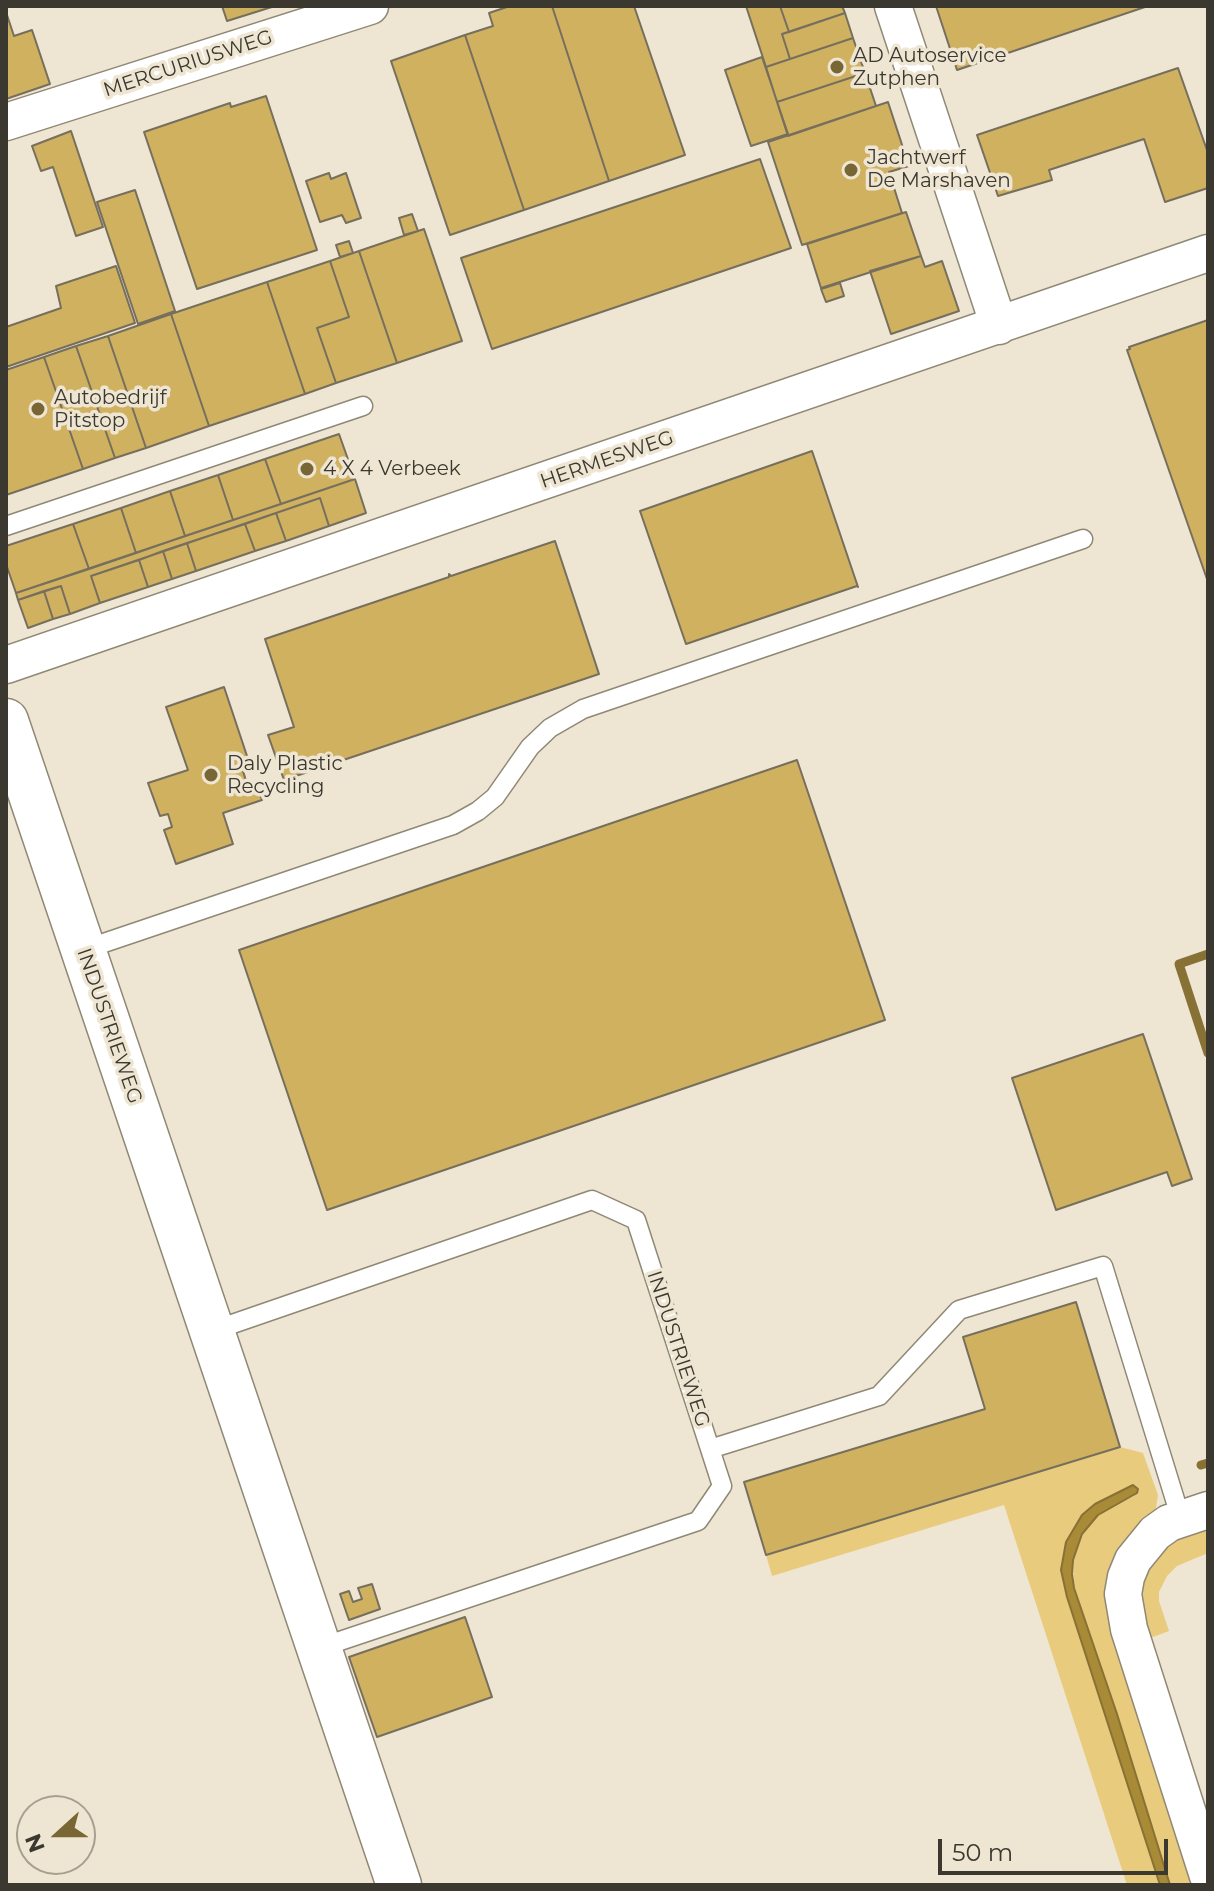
<!DOCTYPE html>
<html>
<head>
<meta charset="utf-8">
<style>
	body { margin:0 }
	#map { position:relative; width:1214px; height:1891px; overflow:hidden; background:#eee6d2; font-family:Montserrat,sans-serif }
	canvas { display:block }
	.frame { position:absolute; inset:0; border:8px solid #3b3830; pointer-events:none }
	.north { position:absolute; left:16px; top:1795px; width:80px; height:80px; box-sizing:border-box; background:#eee6d2; border:2px solid #a6a091; border-radius:50%; rotate:249deg; font-size:22px; font-weight:700; line-height:32px; text-align:center; color:#3b3830 }
	.north::after { content:''; display:block; margin:auto; width:28px; height:36px; background:#786634; clip-path:polygon(50% 0,100% 100%,50% 72%,0 100%) }
	.scale { position:absolute; left:938px; top:1839px; width:230px; height:36px; box-sizing:border-box; border:4px solid #3b3830; border-top:0; padding-left:10px; font-size:24px; line-height:28px; white-space:nowrap; color:#3b3830; -webkit-text-stroke:6px #eee6d2; paint-order:stroke }
</style>
</head>
<body>
<div id="map">
<canvas width="1214" height="1891"></canvas>
<div class="frame"></div>
<div class="north">N</div>
<div class="scale">50 m</div>
</div>
<script>
const g = document.querySelector('canvas').getContext('2d');
g.lineJoin = 'round';
function paint(path, color) { g.fillStyle = color; g.fill(path, 'evenodd'); }
const poly = rows => new Path2D(rows.map(r => 'M' + r).join(''));
function trace(path, color, width, dash) { g.strokeStyle = color; g.lineWidth = width; g.lineCap = dash ? 'butt' : 'round'; g.setLineDash(dash || []); g.stroke(path); }
function write(font, color, halo, rows, align = 'center') {
  g.font = font + ' Montserrat,sans-serif'; g.lineWidth = 7; g.setLineDash([]); g.textBaseline = 'middle'; g.strokeStyle = halo; g.fillStyle = color; for (const [text, x, y, turn = 0] of rows) {
    g.save(); g.translate(x, y); g.rotate((+turn || 0) * Math.PI / 180); g.textAlign = isNaN(turn) ? turn : align; if (halo) g.strokeText(text, 0, 0); g.fillText(text, 0, 0); g.restore();
  }
}
const green = poly([
	[1120,1447,1143,1453,1158,1495,1155,1514,1123,1548,1194,1885,1170,1885,1117,1714,1074,1588,1073,1561,1082,1534,1098,1515,1134,1496,1130,1486,1095,1504,1061,1570,1067,1597,1160,1885,1127,1885,1004,1505,772,1576,766,1555],
	[1208,1526,1208,1553,1177,1566,1167,1576,1159,1592,1159,1601,1169,1631,1153,1637,1148,1635,1138,1609,1142,1574,1175,1537]
]);
const water = poly([
	[1133,1485,1138,1489,1137,1493,1098,1515,1082,1534,1073,1560,1072,1574,1074,1588,1117,1714,1170,1885,1160,1885,1067,1597,1061,1570,1066,1542,1082,1515,1095,1504,1133,1485]
]);
const stream = poly([
	[1208,954,1179,964,1208,1053],
	[1201,1465,1208,1463]
]);
const building = poly([
	[222,6,275,6,227,21,222,6],
	[510,6,552,6,609,181,524,210,465,35,493,26,489,13,510,6],
	[552,6,634,6,685,155,609,181,552,6],
	[746,6,780,6,789,32,782,34,790,59,766,67,746,6],
	[780,6,842,6,845,13,789,32,780,6],
	[936,6,1145,6,1145,7,957,70,936,6],
	[6,12,14,36,32,30,50,84,6,99,6,12],
	[845,13,853,38,790,59,782,34,845,13],
	[465,35,524,210,450,235,391,61,465,35],
	[853,38,865,73,777,102,766,67,853,38],
	[762,57,788,134,751,146,725,70,762,57],
	[1178,68,1208,153,1208,188,1165,202,1144,139,1049,170,1052,180,998,196,977,135,1178,68],
	[865,73,876,106,788,136,777,102,865,73],
	[266,96,317,250,197,289,144,132,230,103,231,107,266,96],
	[888,102,909,166,889,172,902,213,802,245,768,142,888,102],
	[71,131,103,227,76,236,53,167,41,171,32,146,71,131],
	[760,159,791,248,492,349,461,258,760,159],
	[329,173,331,179,346,173,361,218,346,223,342,215,320,222,306,181,329,173],
	[135,190,175,311,138,324,97,202,135,190],
	[906,212,921,256,821,288,807,244,906,212],
	[412,214,418,231,404,235,399,218,412,214],
	[424,229,462,341,397,363,359,251,424,229],
	[349,241,353,253,340,257,336,245,349,241],
	[359,251,397,363,336,383,317,328,349,317,330,261,359,251],
	[921,256,925,267,942,261,959,311,891,334,870,271,921,256],
	[330,261,349,317,317,328,336,383,305,394,267,282,330,261],
	[116,266,135,323,6,367,6,327,61,308,56,286,116,266],
	[267,282,305,394,209,426,171,314,267,282],
	[840,283,844,296,826,302,821,289,840,283],
	[171,314,209,426,146,448,108,336,171,314],
	[1208,320,1208,582,1127,350,1130,349,1129,347,1208,320],
	[108,336,146,448,115,458,76,346,108,336],
	[76,346,115,458,83,469,44,357,76,346],
	[44,357,83,469,6,495,6,370,44,357],
	[339,434,355,479,281,504,265,459,339,434],
	[812,451,858,587,857,586,686,644,640,511,812,451],
	[265,459,281,504,233,520,218,475,265,459],
	[218,475,233,520,185,536,170,491,218,475],
	[355,479,366,513,329,526,320,498,91,576,100,603,70,614,61,586,18,600,16,593,355,479],
	[170,491,185,536,136,553,121,508,170,491],
	[320,498,329,526,286,541,276,513,320,498],
	[121,508,136,553,89,569,73,524,121,508],
	[276,513,286,541,255,551,245,524,276,513],
	[73,524,89,569,16,593,6,564,6,546,73,524],
	[245,524,255,551,196,571,187,543,245,524],
	[555,541,599,674,284,780,268,735,294,727,265,639,449,577,449,574,451,576,555,541],
	[187,543,196,571,172,579,163,551,187,543],
	[163,551,172,579,148,587,139,560,163,551],
	[139,560,148,587,100,603,91,576,139,560],
	[61,586,70,614,53,619,44,591,61,586],
	[44,591,53,619,28,628,18,600,44,591],
	[224,687,251,768,243,771,247,784,255,782,262,800,223,813,233,844,176,864,164,830,172,827,168,814,160,816,148,783,188,770,166,707,224,687],
	[797,760,885,1020,327,1210,239,950,797,760],
	[1143,1034,1192,1179,1172,1186,1167,1172,1056,1210,1012,1078,1143,1034],
	[1076,1302,1120,1447,766,1555,744,1482,985,1409,963,1337,1076,1302],
	[372,1584,380,1609,349,1620,340,1594,349,1591,353,1602,362,1599,358,1588,372,1584],
	[465,1617,492,1697,377,1737,349,1657,465,1617]
]);
const lane = poly([
	[6,526,363,406],
	[83,950,453,825,478,811,495,797,530,747,550,728,583,709,1083,539],
	[212,1331,592,1200,636,1220,722,1486,698,1521,319,1648],
	[710,1449,879,1396,959,1310,1103,1266,1181,1519]
]);
const street = poly([
	[893,6,999,326],
	[6,122,370,6],
	[6,665,1208,253],
	[1208,1510,1169,1523,1155,1533,1133,1560,1126,1577,1123,1594,1129,1629,1208,1876]
]);
const secondary = poly([
	[6,721,399,1885]
]);
const markers = [
	[837,67,8,"#786634"],
	[851,170,8,"#786634"],
	[38,409,8,"#786634"],
	[307,469,8,"#786634"],
	[211,775,8,"#786634"]
];
const poiNames = [
	["AD Autoservice",853,56],
	["Zutphen",853,79],
	["Jachtwerf",867,158],
	["De Marshaven",867,181],
	["Autobedrijf",54,398],
	["Pitstop",54,421],
	["4 X 4 Verbeek",323,469],
	["Daly Plastic",227,764],
	["Recycling",227,787]
];
const streetNames = [
	["MERCURIUSWEG",188,64,-18],
	["HERMESWEG",607,460,-19],
	["INDUSTRIEWEG",109,1026,71],
	["INDUSTRIEWEG",678,1349,72]
];
paint(green, '#e9cb7d');
paint(water, '#a88a37');
trace(water, '#877135', 2);
trace(stream, '#877135', 9);
paint(building, '#d0b160');
trace(building, '#766f5d', 2);
trace(lane, '#8f8875', 21);
trace(street, '#8f8875', 39);
trace(secondary, '#8f8875', 47);
trace(lane, '#fff', 18);
trace(street, '#fff', 36);
trace(secondary, '#fff', 44);
for (const [x, y, r, color] of markers) { const dot = new Path2D(); dot.arc(x, y, r, 0, 2 * Math.PI); g.fillStyle = color; g.fill(dot); trace(dot, '#eee6d2', 3); }
write('20px', '#3b3830', '#eee6d2', poiNames, 'left');
write('20px', '#3b3830', '#eee6d2', streetNames);
</script>
</body>
</html>
